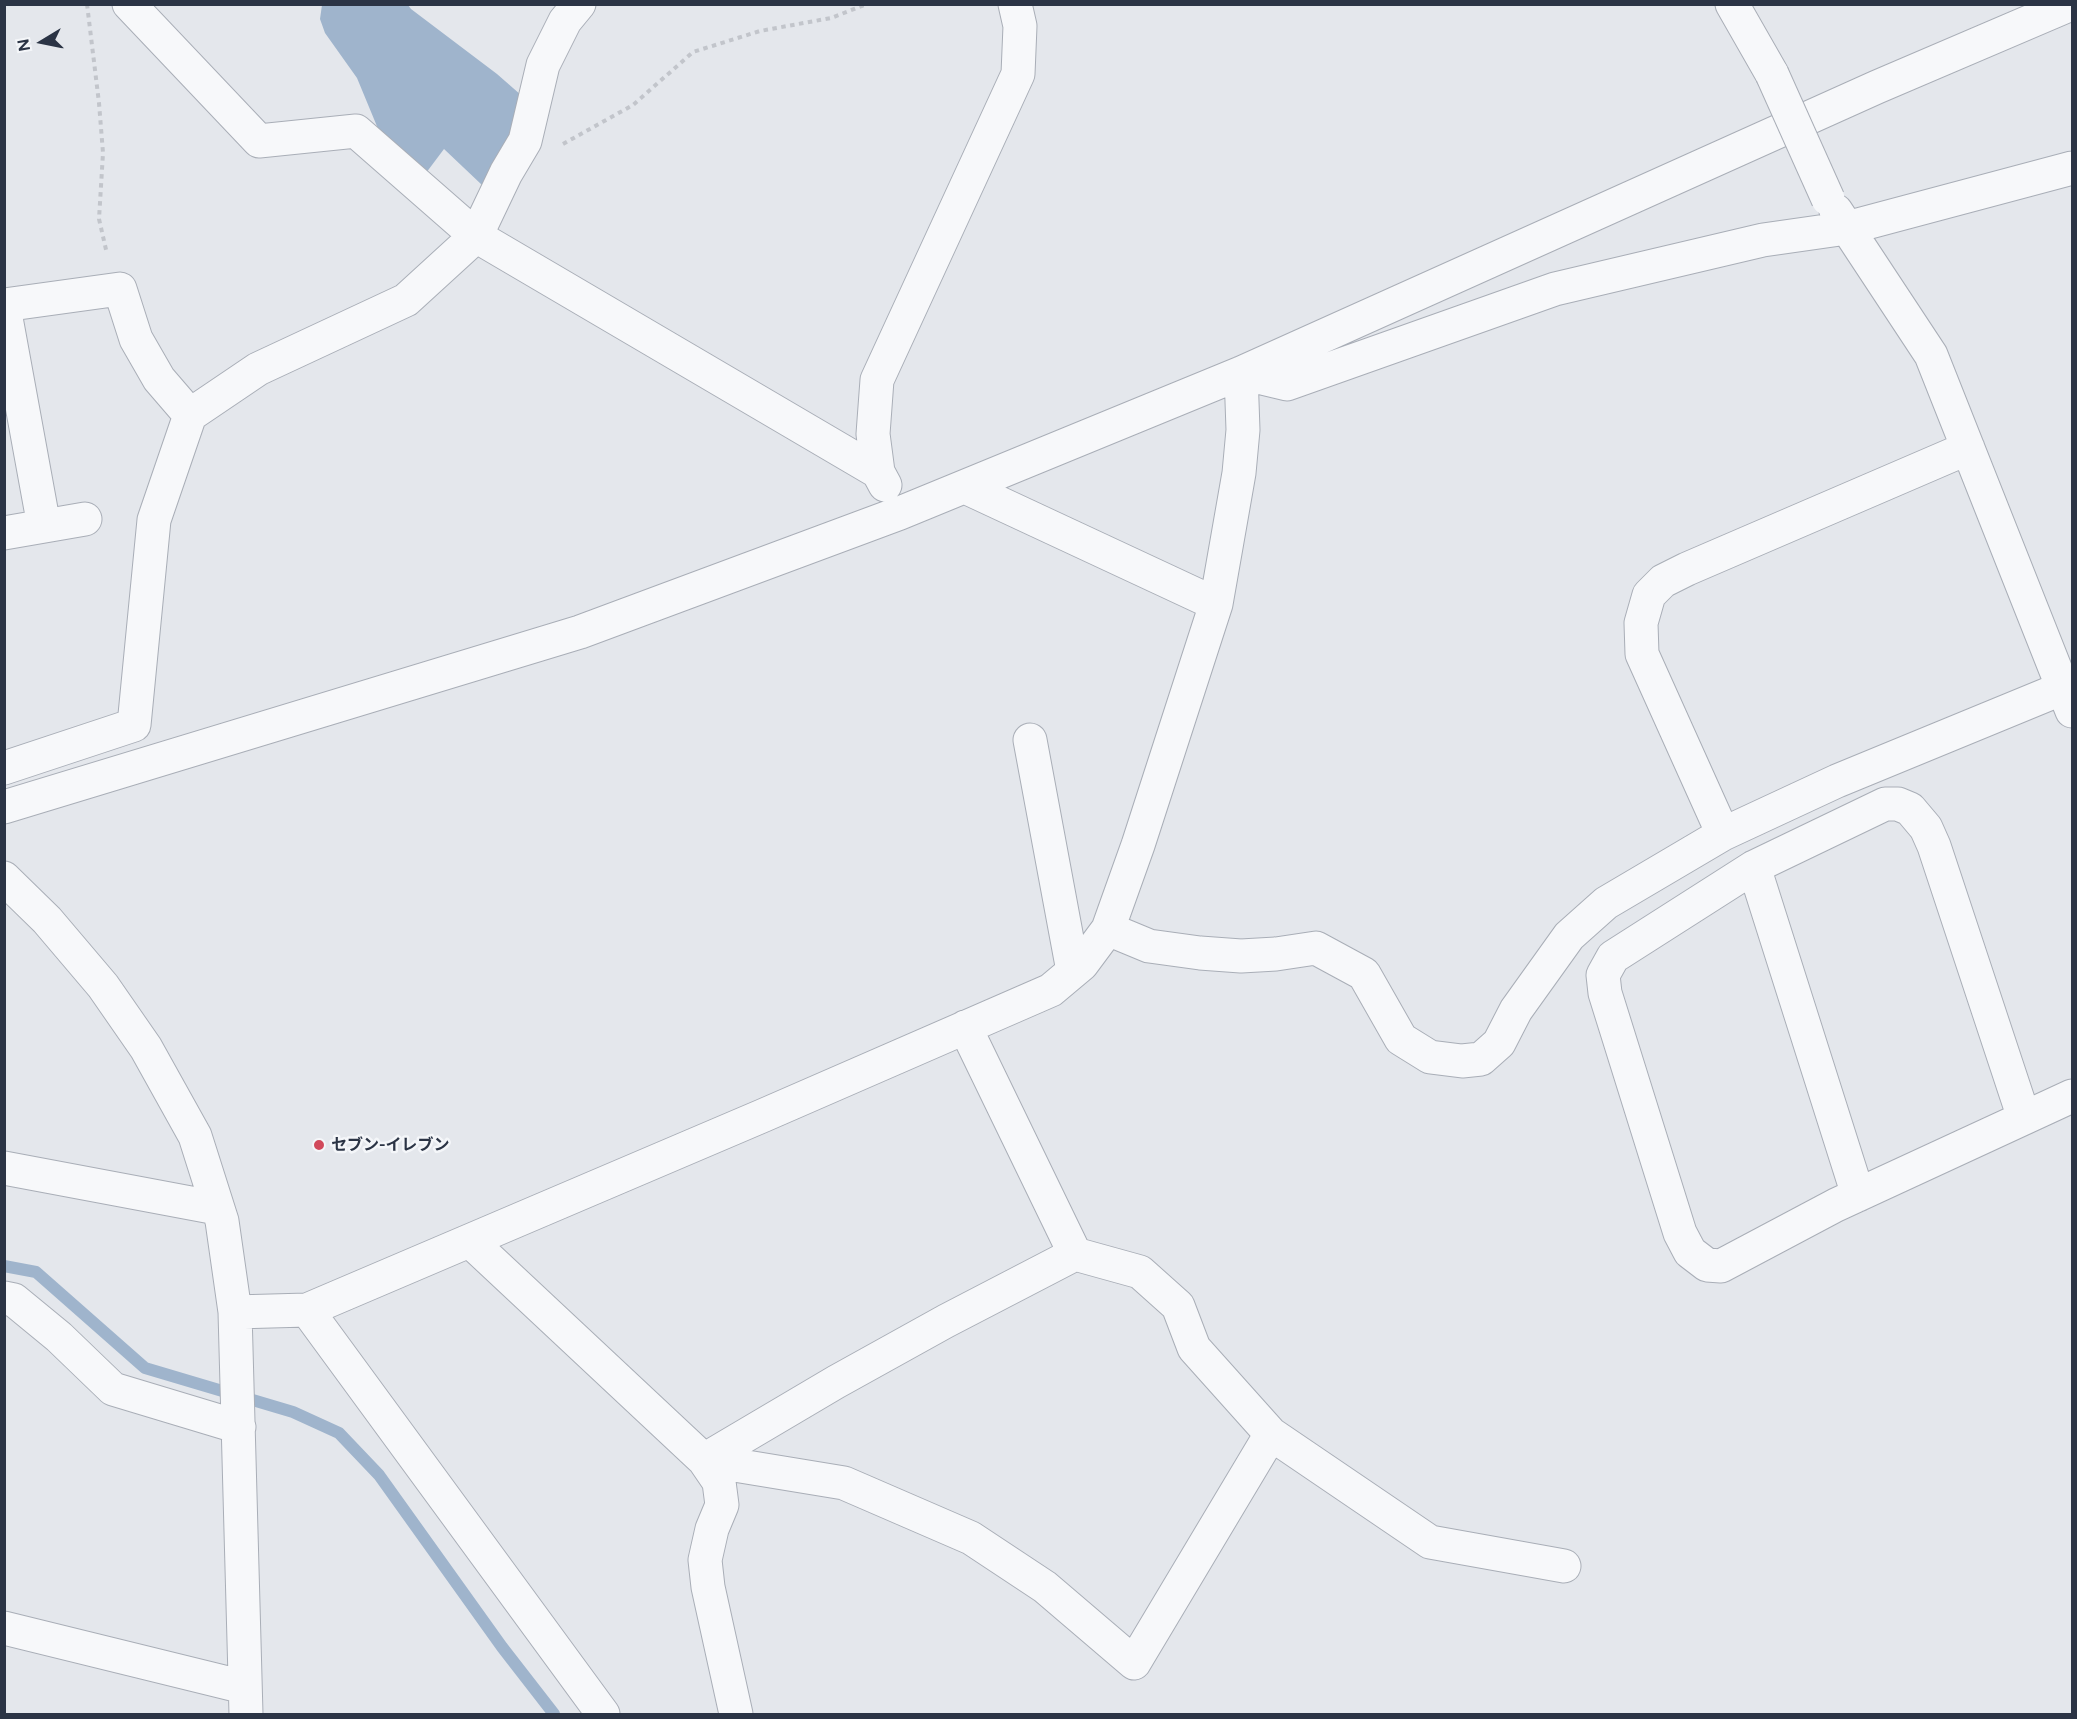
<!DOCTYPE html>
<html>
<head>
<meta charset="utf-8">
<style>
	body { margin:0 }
	#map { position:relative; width:2077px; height:1719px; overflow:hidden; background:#e4e7ec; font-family:Figtree,sans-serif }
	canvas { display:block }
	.frame { position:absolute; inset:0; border:6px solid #2b3445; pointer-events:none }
	.north { position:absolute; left:12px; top:12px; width:60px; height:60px; -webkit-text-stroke:4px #f4f6f9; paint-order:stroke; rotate:260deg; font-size:16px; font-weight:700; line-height:24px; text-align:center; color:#2b3445 }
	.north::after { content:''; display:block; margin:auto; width:21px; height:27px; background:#2b3445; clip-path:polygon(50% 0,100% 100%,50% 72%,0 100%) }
</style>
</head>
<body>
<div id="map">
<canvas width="2077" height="1719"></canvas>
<div class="frame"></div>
<div class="north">N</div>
</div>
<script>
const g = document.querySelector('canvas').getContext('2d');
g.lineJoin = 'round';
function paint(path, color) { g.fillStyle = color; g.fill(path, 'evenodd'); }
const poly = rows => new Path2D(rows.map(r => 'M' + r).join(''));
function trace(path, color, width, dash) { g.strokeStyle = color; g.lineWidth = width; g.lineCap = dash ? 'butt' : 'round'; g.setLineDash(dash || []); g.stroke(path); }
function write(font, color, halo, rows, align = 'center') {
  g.font = font + ' Figtree,"Noto Sans JP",sans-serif'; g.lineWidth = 5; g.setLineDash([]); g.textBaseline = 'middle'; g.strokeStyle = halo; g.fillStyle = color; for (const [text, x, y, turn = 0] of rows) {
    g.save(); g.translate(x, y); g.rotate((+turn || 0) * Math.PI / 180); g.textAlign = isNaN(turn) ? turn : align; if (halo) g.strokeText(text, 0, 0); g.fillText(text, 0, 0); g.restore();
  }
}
const water = poly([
	[322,5,408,5,411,9,497,74,521,95,505,154,482,185,444,149,423,177,381,136,357,78,325,33,320,19]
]);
const stream = poly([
	[4,1266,36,1272,145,1368,293,1412,339,1433,379,1475,502,1647,554,1714]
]);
const path = poly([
	[87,4,99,103,103,153,99,219,107,254],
	[563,144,633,105,693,52,760,31,831,18,867,4]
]);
const minor = poly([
	[129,4,259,141,356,131,476,236,878,472],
	[1732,4,1772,74],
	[1836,211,1931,355,2072,711],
	[4,305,120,289,136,339,159,379,190,415],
	[4,307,44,526],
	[885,485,878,472,873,434,877,380,1018,74,1020,26,1015,4],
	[965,487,1216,604],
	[4,533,85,519],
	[1030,740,1073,971],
	[4,768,134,725,154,520,190,415,258,369,406,300,476,236,506,173,525,141,543,65,565,21,579,4],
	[4,807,580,632,900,513,1241,373,1877,87,2071,4],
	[1723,834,1642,654,1641,623,1649,595,1663,581,1687,569,1968,448],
	[1754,867,1858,1195],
	[4,878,47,920,103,986,146,1048,195,1136,222,1221,235,1312,246,1714],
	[1108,929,1149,946,1200,953,1241,956,1276,954,1316,948,1364,974,1401,1039,1430,1057,1462,1061,1481,1059,1499,1043,1516,1010,1569,936,1606,903,1723,834,1837,781,2063,688],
	[965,1027,1075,1254,1140,1272,1178,1306,1194,1348,1271,1434,1430,1542,1564,1566],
	[2024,1118,1934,846,1926,828,1910,809,1898,804,1885,804,1754,867,1613,957,1603,975,1605,993,1680,1233,1690,1252,1707,1265,1721,1266,1836,1205,2072,1096],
	[4,1168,217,1208],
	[470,1241,704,1460,844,1483,971,1538,1045,1587,1134,1663,1271,1434],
	[4,1298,14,1300,59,1337,113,1389,239,1427],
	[307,1310,603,1714],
	[235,1312,307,1310,762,1116,1051,990,1082,964,1108,929,1138,845,1216,604,1239,473,1243,430,1241,373,1287,384,1555,289,1763,240,1847,228,2072,168],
	[4,1628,244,1687],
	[736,1714,708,1587,705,1560,712,1529,722,1505,719,1482,704,1460,836,1382,946,1321,1075,1254]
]);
const minorBridge = poly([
	[1772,74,1828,199]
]);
const markers = [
	[319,1145,6,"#d1495b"]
];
const poiNames = [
	["セブン-イレブン",331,1145]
];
paint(water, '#9fb4cc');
trace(stream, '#9fb4cc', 12);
trace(minor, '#a9aeb7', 35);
trace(path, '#c2c5cb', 4, [4.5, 4.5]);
trace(minor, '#f7f8fa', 33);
trace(minorBridge, '#a9aeb7', 35, []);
trace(minorBridge, '#f7f8fa', 33);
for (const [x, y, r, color] of markers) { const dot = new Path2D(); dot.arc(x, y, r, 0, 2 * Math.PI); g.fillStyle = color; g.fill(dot); trace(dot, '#f4f6f9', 2); }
write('bold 16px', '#2b3445', '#f4f6f9', poiNames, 'left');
</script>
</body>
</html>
